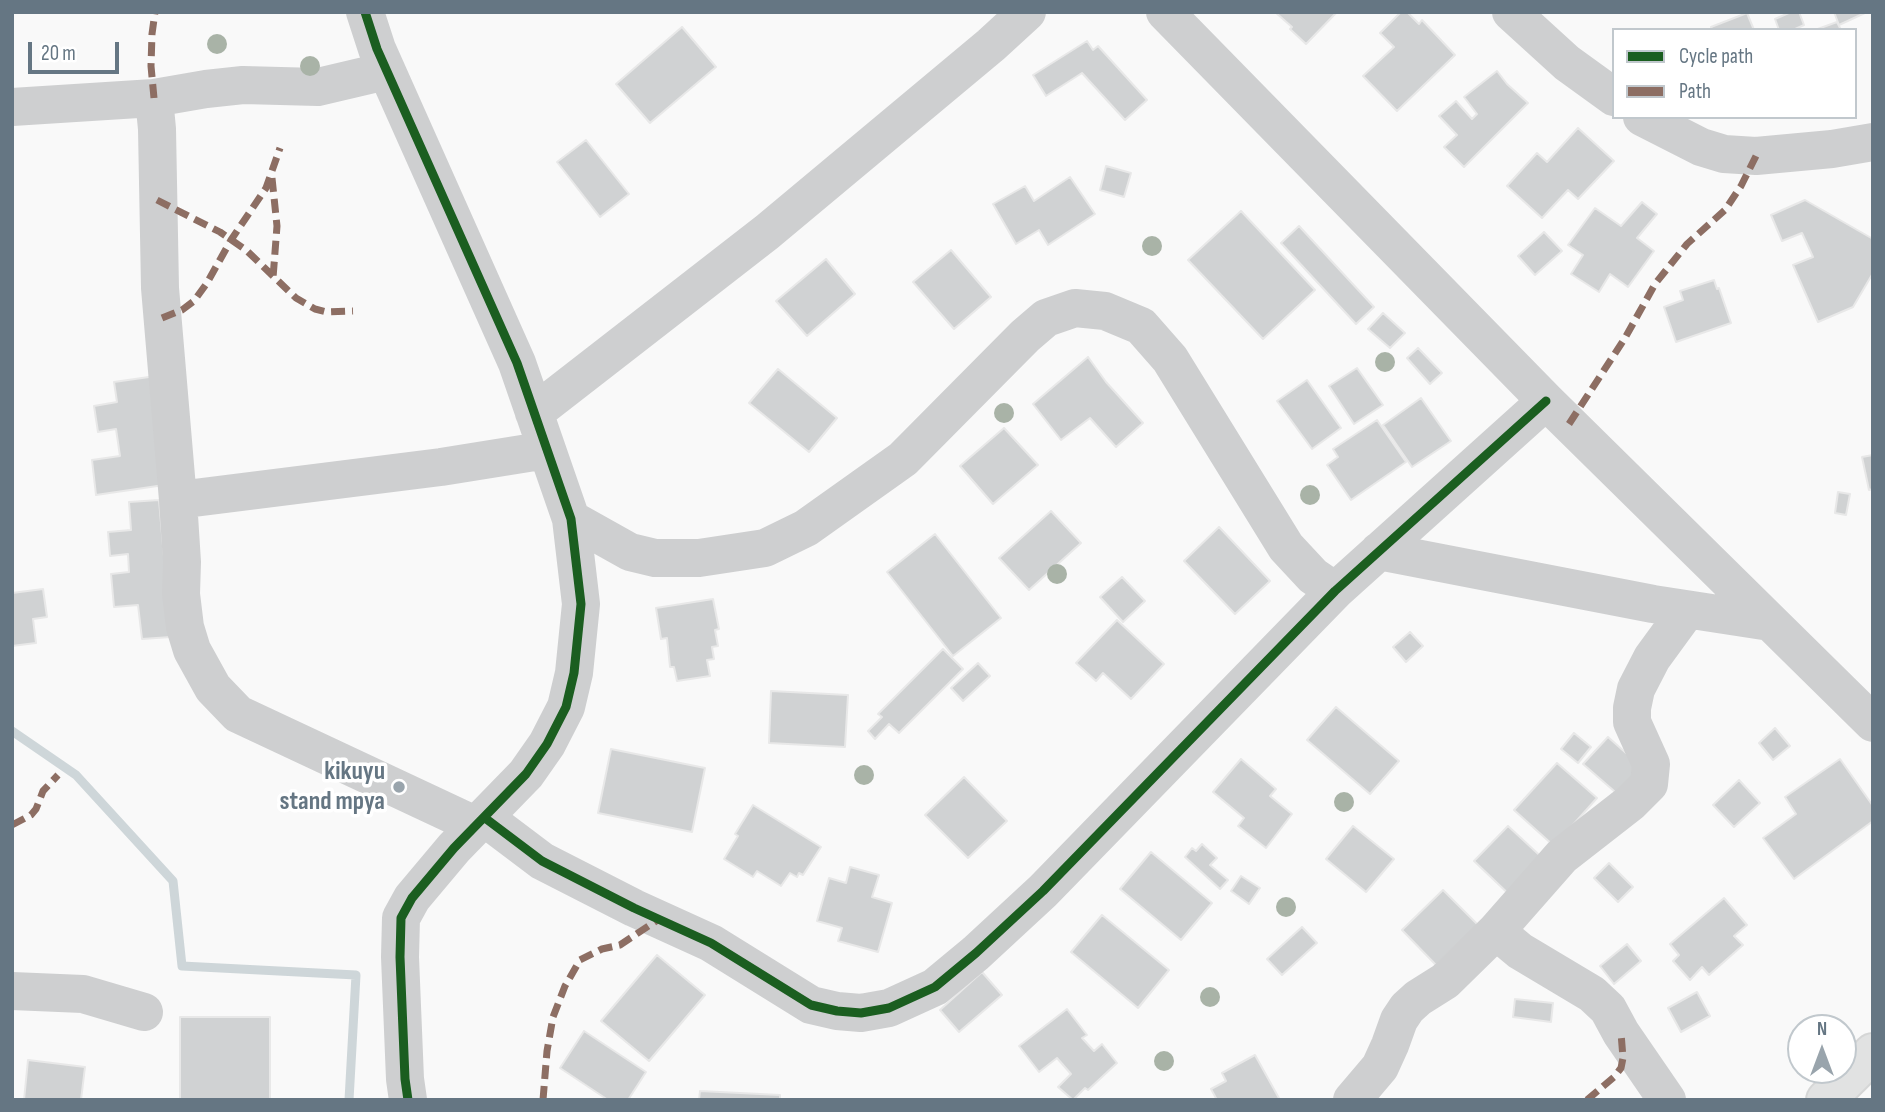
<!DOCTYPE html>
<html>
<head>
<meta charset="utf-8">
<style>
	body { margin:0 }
	#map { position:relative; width:1885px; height:1112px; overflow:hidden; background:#f9f9f9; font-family:"Sofia Sans Condensed",sans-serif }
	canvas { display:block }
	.frame { position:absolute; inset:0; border:14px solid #657683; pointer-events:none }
	.legend { position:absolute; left:1612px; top:28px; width:245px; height:91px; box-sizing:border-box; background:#fff; border:2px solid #c1c8cd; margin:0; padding:9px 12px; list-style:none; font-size:21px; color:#657683 }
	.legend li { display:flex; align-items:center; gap:14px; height:35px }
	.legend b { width:35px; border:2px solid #c1c8cd }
	.north { position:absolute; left:1787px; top:1014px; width:70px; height:70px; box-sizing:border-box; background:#fff; border:2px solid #c1c8cd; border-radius:50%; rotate:0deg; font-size:19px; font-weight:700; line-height:28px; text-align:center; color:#657683 }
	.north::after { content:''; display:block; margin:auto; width:24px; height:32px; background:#99a4ac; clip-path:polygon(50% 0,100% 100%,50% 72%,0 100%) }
	.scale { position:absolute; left:28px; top:42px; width:91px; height:32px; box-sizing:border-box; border:4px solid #657683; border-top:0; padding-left:9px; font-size:21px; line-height:24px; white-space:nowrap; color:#657683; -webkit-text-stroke:5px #fff; paint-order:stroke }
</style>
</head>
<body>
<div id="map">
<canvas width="1885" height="1112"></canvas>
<div class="frame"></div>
<ul class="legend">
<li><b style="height:9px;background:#1b5e20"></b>Cycle path</li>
<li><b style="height:9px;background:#8d6e63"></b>Path</li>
</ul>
<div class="north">N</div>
<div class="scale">20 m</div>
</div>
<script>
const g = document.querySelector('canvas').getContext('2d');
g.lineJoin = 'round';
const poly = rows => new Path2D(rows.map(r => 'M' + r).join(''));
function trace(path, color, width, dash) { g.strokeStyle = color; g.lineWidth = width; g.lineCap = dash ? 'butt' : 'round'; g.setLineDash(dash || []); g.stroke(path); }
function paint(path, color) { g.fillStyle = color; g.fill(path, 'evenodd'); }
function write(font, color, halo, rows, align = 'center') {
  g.font = font + ' "Sofia Sans Condensed",sans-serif'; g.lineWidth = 7; g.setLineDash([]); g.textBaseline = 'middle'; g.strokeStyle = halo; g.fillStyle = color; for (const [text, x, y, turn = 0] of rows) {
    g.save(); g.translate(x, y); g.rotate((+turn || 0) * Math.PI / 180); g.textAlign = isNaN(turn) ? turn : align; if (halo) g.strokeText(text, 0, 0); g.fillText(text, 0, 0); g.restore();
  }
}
const stream = poly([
	[12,731,76,775,173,881,182,966,356,975,349,1100]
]);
const building = poly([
	[1275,12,1337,12,1306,44,1290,29,1292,27,1275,12],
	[1401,12,1407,12,1419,24,1422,20,1455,55,1397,111,1363,76,1394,47,1380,33,1401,12],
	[1791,12,1799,12,1804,25,1793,30,1779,30,1775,19,1791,12],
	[1834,12,1867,12,1839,25,1834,12],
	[1747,13,1754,30,1712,30,1711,27,1747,13],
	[1837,22,1841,30,1815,30,1837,22],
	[682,27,716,67,650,123,616,84,682,27],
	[1087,41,1093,50,1098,46,1147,100,1125,120,1082,73,1046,96,1033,75,1087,41],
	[1497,71,1507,84,1528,103,1464,167,1444,147,1457,135,1439,116,1456,101,1472,119,1477,114,1464,97,1497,71],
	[1578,128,1614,161,1578,199,1568,190,1542,218,1507,186,1537,153,1547,162,1578,128],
	[586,140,629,194,600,217,557,162,586,140],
	[1106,166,1131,173,1124,197,1100,190,1106,166],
	[1070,177,1095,214,1048,245,1039,230,1016,244,993,204,1025,186,1034,201,1070,177],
	[1805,200,1873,239,1873,273,1853,307,1818,322,1793,265,1813,257,1802,233,1782,241,1771,215,1805,200],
	[1642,202,1657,214,1637,238,1654,251,1628,287,1610,274,1599,292,1571,274,1583,255,1568,245,1595,208,1621,226,1642,202],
	[1241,211,1315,290,1263,339,1188,260,1241,211],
	[1299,226,1374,307,1356,324,1281,243,1299,226],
	[1544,232,1562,251,1535,275,1518,256,1544,232],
	[951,250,991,297,954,329,913,282,951,250],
	[826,259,855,294,807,336,776,301,826,259],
	[1714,280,1717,289,1719,288,1731,323,1676,342,1664,307,1683,300,1680,291,1714,280],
	[1383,313,1405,333,1390,348,1368,329,1383,313],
	[1418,348,1442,373,1430,384,1407,358,1418,348],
	[1088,357,1106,382,1143,423,1116,447,1090,418,1061,440,1033,404,1088,357],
	[1357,368,1383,405,1354,424,1329,386,1357,368],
	[778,369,837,418,809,452,749,403,778,369],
	[156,376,171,484,96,495,92,460,120,456,116,429,98,432,94,406,117,402,114,382,156,376],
	[1307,380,1341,428,1312,449,1277,401,1307,380],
	[1421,398,1451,441,1412,467,1383,425,1421,398],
	[1377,420,1406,462,1351,500,1327,465,1338,457,1333,449,1377,420],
	[1004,428,1038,465,993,504,960,466,1004,428],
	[1873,455,1873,489,1869,490,1862,457,1873,455],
	[1838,492,1850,494,1846,515,1835,513,1838,492],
	[159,500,171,637,142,639,138,605,114,607,111,574,129,572,128,554,110,556,108,532,131,530,129,502,159,500],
	[1051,511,1081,543,1029,590,999,558,1051,511],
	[1219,527,1270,581,1235,614,1184,561,1219,527],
	[935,534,1001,618,953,656,887,572,935,534],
	[1122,577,1145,601,1123,622,1100,597,1122,577],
	[43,589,47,617,33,619,36,643,12,646,12,593,43,589],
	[713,599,719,629,715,630,718,646,712,647,714,659,707,660,710,676,677,681,674,667,670,667,667,638,661,639,656,608,713,599],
	[1117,620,1164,664,1131,699,1103,673,1096,681,1076,663,1117,620],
	[1410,632,1423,646,1406,662,1393,647,1410,632],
	[943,649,963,669,899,733,889,724,875,739,868,731,882,717,878,714,943,649],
	[978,663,990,676,963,701,951,688,978,663],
	[771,691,848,695,845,747,769,743,771,691],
	[1336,707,1399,761,1370,794,1307,740,1336,707],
	[1775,728,1790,746,1773,760,1759,743,1775,728],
	[1574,733,1591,747,1578,763,1561,749,1574,733],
	[1608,737,1645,770,1621,797,1583,764,1608,737],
	[611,749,705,768,692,832,598,813,611,749],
	[1241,759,1276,789,1270,796,1292,814,1266,848,1238,826,1244,818,1213,792,1241,759],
	[1840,759,1873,806,1873,821,1794,879,1763,838,1796,814,1785,797,1840,759],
	[1557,763,1597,798,1554,846,1514,810,1557,763],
	[964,777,1007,821,968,858,925,815,964,777],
	[1739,780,1760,803,1734,827,1713,805,1739,780],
	[753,805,821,847,803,875,799,873,797,877,790,873,781,886,757,871,753,877,724,859,738,836,735,834,753,805],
	[1353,826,1394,859,1366,892,1326,859,1353,826],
	[1508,826,1549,864,1514,899,1474,861,1508,826],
	[1202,844,1217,858,1210,865,1228,880,1220,889,1185,857,1192,848,1196,851,1202,844],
	[1151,852,1212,903,1181,940,1120,889,1151,852],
	[1609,863,1633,887,1618,902,1594,878,1609,863],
	[850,867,879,875,872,897,892,903,878,952,838,941,842,928,817,921,829,878,846,883,850,867],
	[1241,876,1260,888,1249,904,1231,891,1241,876],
	[1443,890,1478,925,1436,965,1402,930,1443,890],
	[1724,898,1747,925,1734,936,1743,945,1709,975,1702,967,1690,980,1673,961,1679,955,1670,944,1724,898],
	[1102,915,1169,970,1138,1008,1071,952,1102,915],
	[1302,927,1317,943,1282,975,1267,959,1302,927],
	[1627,944,1641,961,1614,984,1600,966,1627,944],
	[657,955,705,995,649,1061,601,1021,657,955],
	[982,972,1002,995,959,1032,940,1010,982,972],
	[1697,992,1710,1016,1681,1032,1668,1008,1697,992],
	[1515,999,1553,1003,1551,1022,1513,1017,1515,999],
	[1067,1009,1087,1035,1082,1038,1094,1051,1102,1044,1117,1063,1088,1090,1085,1088,1073,1100,1058,1087,1071,1074,1057,1058,1039,1072,1019,1046,1067,1009],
	[180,1017,270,1017,270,1100,180,1100,180,1017],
	[584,1031,646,1072,628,1100,608,1100,560,1068,584,1031],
	[1255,1055,1280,1100,1217,1100,1211,1089,1226,1081,1222,1073,1255,1055],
	[28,1060,85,1067,81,1100,24,1100,28,1060],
	[700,1091,780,1095,780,1100,699,1100,700,1091]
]);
const minor = poly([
	[365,12,377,49,517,363,571,519,581,604,574,673,566,707,547,744,526,774,454,848,412,898,401,918,400,957,405,1079,408,1100],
	[1165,12,1546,401,1873,723],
	[1511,12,1567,63,1614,97],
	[386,71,318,87,243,85,206,89,154,98,157,129,160,288,178,500,182,562,181,594,185,627,192,650,213,688,238,714,477,826],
	[12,107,154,98],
	[1642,117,1701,147,1724,154,1756,156,1832,149,1873,142],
	[534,413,767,232,991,45,1027,12],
	[178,500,441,467,547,450],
	[571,519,630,552,655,558,699,558,765,548,806,528,903,459,1025,336,1046,318,1075,308,1105,311,1141,326,1170,359,1286,547,1313,576,1335,591],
	[1379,551,1653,604,1770,622],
	[485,818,542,861,634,908,711,943,811,1005,837,1011,861,1013,889,1008,935,987,976,953,1043,891,1335,591,1546,401],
	[1496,931,1520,951,1592,994,1608,1009,1621,1033,1667,1100],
	[12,991,83,994,144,1012],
	[1352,1100,1380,1067,1390,1045,1399,1020,1407,1008,1418,998,1445,981,1496,931,1562,856,1630,803,1649,784,1651,764,1632,722,1632,708,1636,689,1652,658,1687,610]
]);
const highway = poly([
	[1826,1100,1873,1053]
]);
const quiet = poly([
	[154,98,151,66,152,34,155,12],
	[272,178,277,226,273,278],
	[157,200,220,232,246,250,296,298,315,309,327,312,353,311],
	[162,318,182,310,194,301,207,283,231,240,266,188,280,148],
	[1569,424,1625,338,1655,284,1687,244,1725,210,1741,186,1756,156],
	[12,825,31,815,36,809,43,791,58,775],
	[543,1100,547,1051,553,1017,565,986,580,960,602,949,620,945,659,919],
	[1587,1100,1614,1077,1621,1068,1623,1058,1621,1033]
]);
const cycleway = poly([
	[365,12,377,49,517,363,571,519,581,604,574,673,566,707,547,744,526,774,454,848,412,898,401,918,400,957,405,1079,408,1100],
	[485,818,542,861,634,908,711,943,811,1005,837,1011,861,1013,889,1008,935,987,976,953,1043,891,1335,591,1546,401]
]);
const trees = [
	[217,44],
	[310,66],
	[1152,246],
	[1385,362],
	[1004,413],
	[1310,495],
	[1057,574],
	[864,775],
	[1344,802],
	[1286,907],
	[1210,997],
	[1164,1061]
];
const markers = [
	[399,787,7,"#99a4ac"]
];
const poiNames = [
	["kikuyu",385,772],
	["stand mpya",385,802]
];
trace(stream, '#ced6d9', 9);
paint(building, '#d0d2d3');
trace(building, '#e8e8e8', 2);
trace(highway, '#d5d6d6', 42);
trace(minor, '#cecfd0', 38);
trace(highway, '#e1e2e2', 38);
trace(quiet, '#8d6e63', 7, [14, 7]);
trace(cycleway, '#1b5e20', 9);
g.fillStyle = '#a9b3a7';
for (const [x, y] of trees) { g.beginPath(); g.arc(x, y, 10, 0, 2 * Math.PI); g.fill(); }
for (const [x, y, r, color] of markers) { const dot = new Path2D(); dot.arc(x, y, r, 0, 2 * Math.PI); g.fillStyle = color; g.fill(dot); trace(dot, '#fff', 2.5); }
write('bold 26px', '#657683', '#fff', poiNames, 'right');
</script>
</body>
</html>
